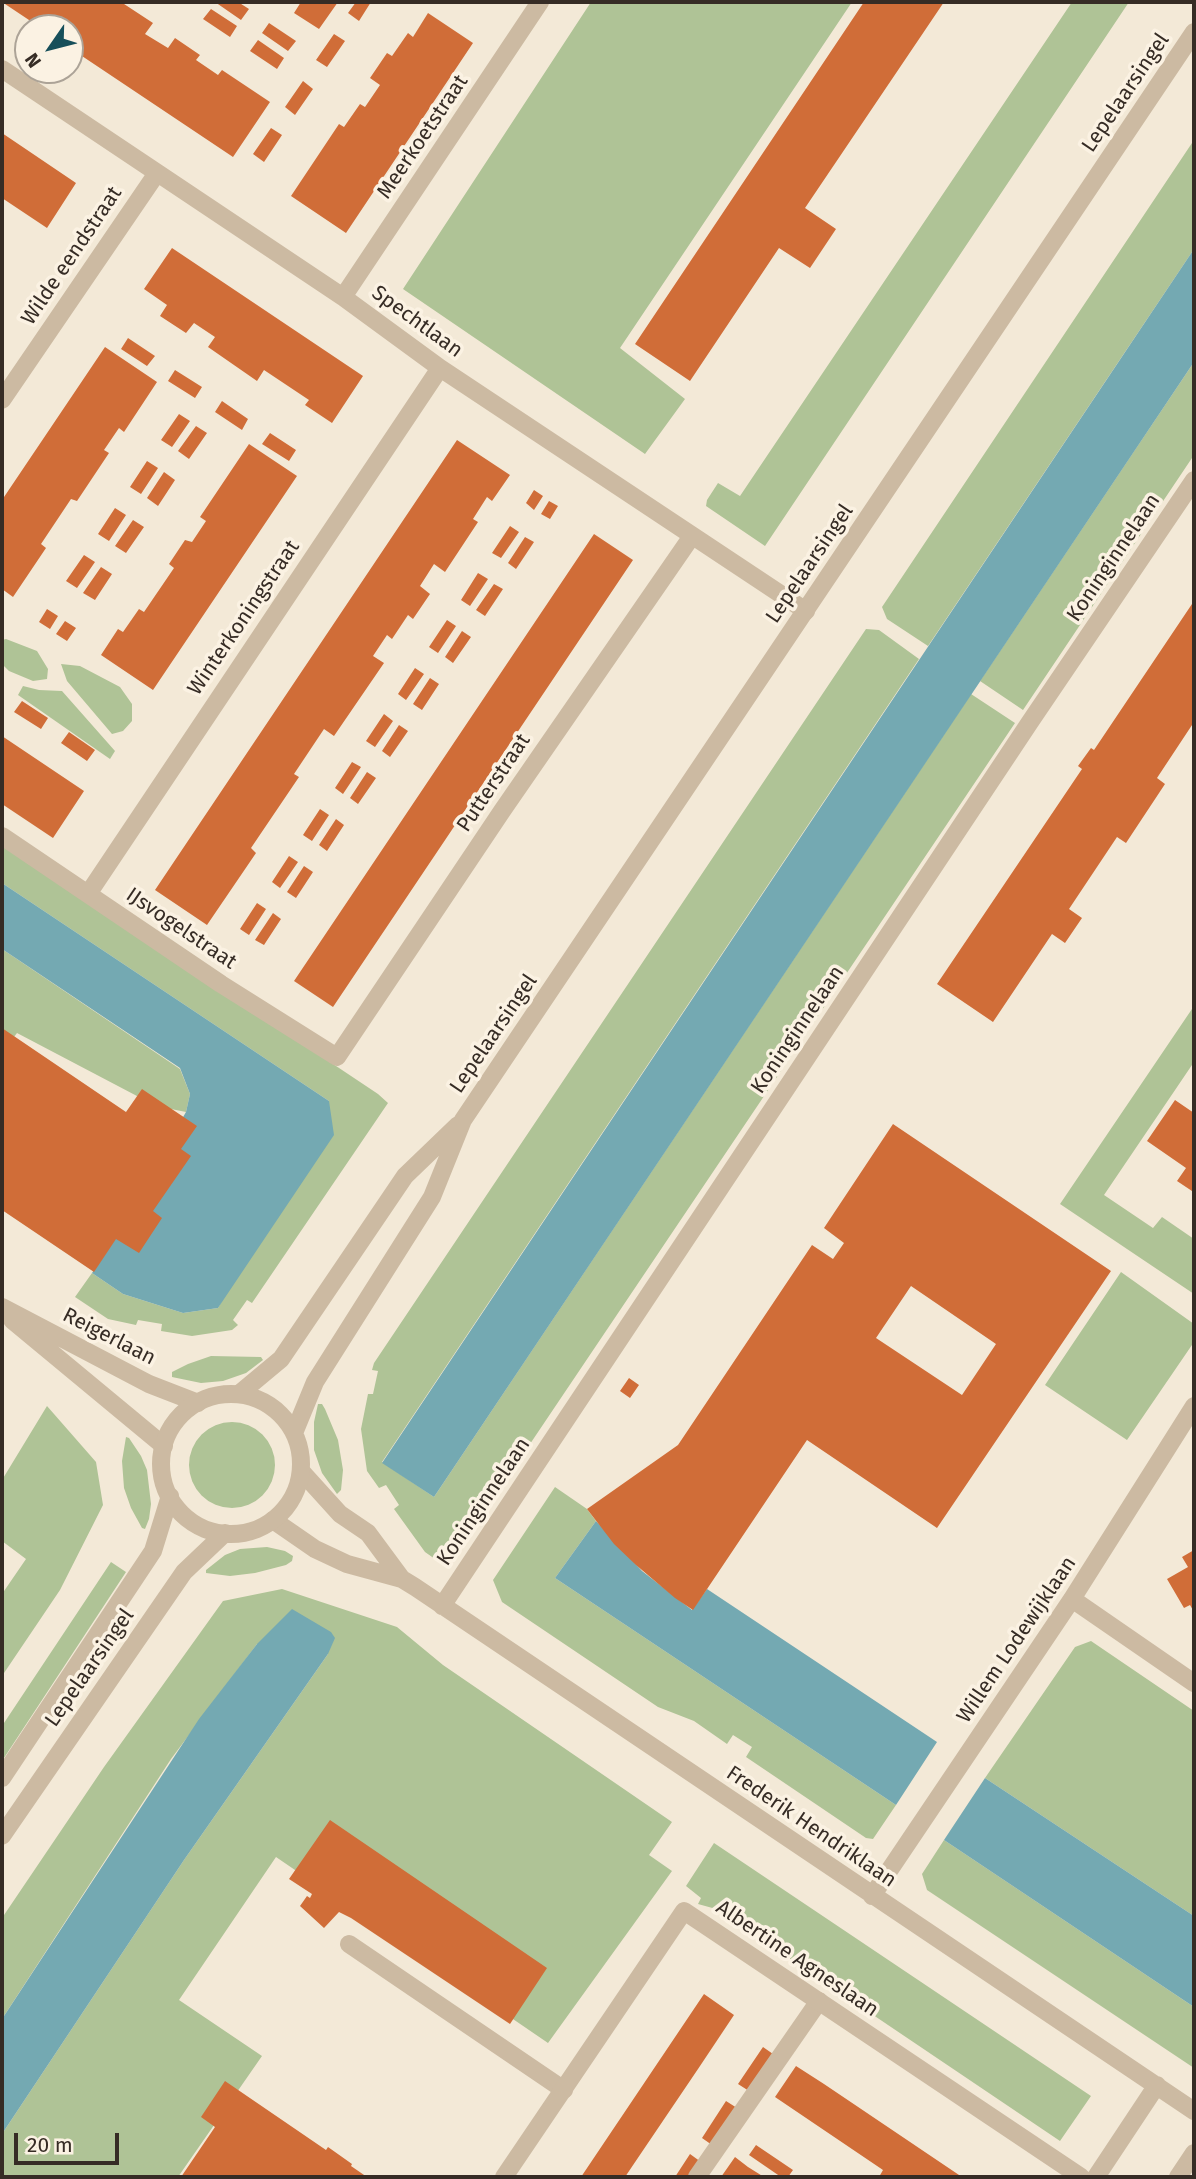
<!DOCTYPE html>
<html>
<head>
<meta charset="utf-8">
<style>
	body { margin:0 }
	#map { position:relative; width:1196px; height:2179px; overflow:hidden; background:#f3e9d7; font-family:"Fira Sans",sans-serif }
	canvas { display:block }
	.frame { position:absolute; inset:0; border:4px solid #362c25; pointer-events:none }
	.north { position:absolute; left:14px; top:14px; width:70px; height:70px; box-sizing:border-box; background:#fbf2e3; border:2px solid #aca397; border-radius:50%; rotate:235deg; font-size:19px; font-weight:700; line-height:28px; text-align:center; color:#362c25 }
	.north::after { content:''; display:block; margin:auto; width:24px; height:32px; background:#174f5a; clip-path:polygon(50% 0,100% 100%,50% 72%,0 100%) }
	.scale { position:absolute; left:14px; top:2133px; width:105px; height:32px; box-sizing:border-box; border:4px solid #362c25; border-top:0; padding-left:9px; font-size:21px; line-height:24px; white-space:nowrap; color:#362c25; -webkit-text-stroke:5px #fbf2e3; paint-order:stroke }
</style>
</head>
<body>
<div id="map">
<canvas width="1196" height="2179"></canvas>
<div class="frame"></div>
<div class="north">N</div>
<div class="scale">20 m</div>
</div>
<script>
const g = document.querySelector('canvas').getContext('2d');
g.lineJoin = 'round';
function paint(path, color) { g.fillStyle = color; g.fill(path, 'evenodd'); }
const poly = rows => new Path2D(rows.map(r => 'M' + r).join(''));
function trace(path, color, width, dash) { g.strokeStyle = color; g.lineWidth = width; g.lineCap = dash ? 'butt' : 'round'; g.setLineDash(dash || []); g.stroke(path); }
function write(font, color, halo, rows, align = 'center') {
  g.font = font + ' "Fira Sans",sans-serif'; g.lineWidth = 7; g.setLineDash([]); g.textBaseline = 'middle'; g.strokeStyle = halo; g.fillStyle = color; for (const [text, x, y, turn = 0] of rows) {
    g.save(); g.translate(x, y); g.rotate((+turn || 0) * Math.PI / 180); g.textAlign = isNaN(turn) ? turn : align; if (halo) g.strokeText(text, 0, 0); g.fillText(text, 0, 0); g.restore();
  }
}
const green = poly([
	[591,2,852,2,620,348,685,399,645,454,403,289],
	[1072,2,1129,2,765,546,706,506,707,500,718,483,740,496],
	[1194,140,1194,249,928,646,887,619,882,607],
	[1194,362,1194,455,1023,710,980,681],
	[866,629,879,630,919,659,382,1462,434,1497,971,694,1015,723,458,1551,435,1559,425,1552,394,1509,399,1505,386,1485,379,1488,367,1471,361,1429,368,1394,373,1394,378,1371,372,1370,374,1363],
	[6,639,37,651,48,669,47,679,33,681,9,671,2,664,2,640],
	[61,664,80,666,120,687,132,704,132,721,123,731,112,734,67,681],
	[23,686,39,690,62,691,115,751,110,759,18,695],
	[2,843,378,1094,388,1103,252,1303,247,1300,233,1320,238,1325,232,1330,192,1336,161,1331,162,1324,138,1320,136,1325,108,1319,75,1297,92,1273,123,1294,183,1313,218,1308,329,1101,2,883],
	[2,949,180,1069,190,1094,186,1112,156,1106,17,1033,14,1037,2,1029],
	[1194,1006,1194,1062,1104,1195,1153,1228,1162,1217,1194,1239,1194,1294,1060,1204],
	[1121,1272,1194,1324,1194,1342,1127,1440,1045,1385],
	[211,1356,261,1357,263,1360,246,1373,223,1381,201,1383,172,1377,172,1372,188,1364],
	[318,1404,322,1404,325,1409,338,1440,343,1470,341,1490,337,1494,322,1473,314,1450,314,1422],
	[47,1406,96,1462,103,1505,60,1590,2,1676,2,1594,26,1559,2,1541,2,1480],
	'189 1465a43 43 0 1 1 86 0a43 43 0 1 1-86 0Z',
	[126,1437,129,1438,141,1456,147,1470,151,1504,149,1519,145,1529,142,1528,131,1508,124,1488,122,1461],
	[555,1487,587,1509,596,1521,555,1578,896,1805,873,1839,866,1838,746,1757,752,1747,733,1735,727,1744,694,1721,658,1707,502,1602,493,1580],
	[267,1547,285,1551,293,1556,292,1561,286,1565,255,1573,230,1576,206,1573,206,1570,225,1555,240,1549],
	[111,1562,126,1572,2,1761,2,1726],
	[282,1589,397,1627,443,1665,672,1822,649,1855,672,1871,548,2043,276,1857,179,2000,262,2056,178,2177,2,2177,2,2134,184,1860,328,1654,257,1644,171,1759,2,2019,2,1918,104,1767,223,1601],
	[1091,1641,1194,1711,1194,1916,985,1778,1075,1647],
	[944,1840,1194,2007,1194,2068,927,1890,922,1874],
	[714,1843,1091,2096,1060,2141,716,1909,698,1904,701,1898,686,1886]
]);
const water = poly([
	[1194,249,1194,362,434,1497,382,1463],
	[2,883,329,1101,334,1135,218,1308,183,1313,123,1294,92,1273,177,1147,168,1143,186,1112,190,1094,180,1068,2,949],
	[596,1521,642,1571,692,1610,707,1589,937,1742,896,1805,555,1578],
	[292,1609,331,1632,335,1638,328,1654,184,1860,2,2134,2,2019,199,1719,257,1644],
	[985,1778,1194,1916,1194,2007,944,1840]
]);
const building = poly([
	[2,2,121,2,153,23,145,34,168,48,175,38,200,55,196,60,218,75,222,70,270,102,233,157,70,48,70,28,41,28],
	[215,2,238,2,249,9,241,20],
	[301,2,338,2,319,29,294,13],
	[356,2,371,2,359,21,348,13],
	[864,2,944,2,805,208,836,229,810,268,779,248,690,381,635,344],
	[211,9,237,26,230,37,203,19],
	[428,13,473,43,346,233,291,196,339,124,344,127,360,104,365,107,380,85,370,78,387,53,392,56,408,33,413,37],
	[269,23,296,41,288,51,262,33],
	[334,34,345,41,327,67,316,60],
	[258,40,284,58,277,69,250,51],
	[303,81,313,89,295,115,285,107],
	[271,128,282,135,264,162,253,154],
	[2,133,76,183,47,228,2,198],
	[172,248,363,376,332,423,305,405,309,400,264,370,257,381,208,347,215,337,194,323,186,333,160,316,167,305,144,289],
	[128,338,155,356,147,366,121,349],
	[105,347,157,382,124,432,119,428,104,450,109,453,77,501,71,499,41,544,46,548,13,597,2,589,2,500],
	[175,370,202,387,195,398,168,381],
	[222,401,248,419,242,430,215,412],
	[179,414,190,421,172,447,161,440],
	[196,426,207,433,189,459,178,451],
	[270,433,296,450,289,461,262,444],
	[457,440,510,475,492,501,487,497,473,519,478,522,445,572,434,564,420,586,430,594,413,619,408,615,392,639,387,635,373,656,384,663,334,736,324,729,294,774,299,777,251,848,256,853,207,925,155,890],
	[249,444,297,476,153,690,101,655,118,629,123,632,139,609,144,612,174,568,169,564,185,540,192,542,206,521,200,517],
	[147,461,158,468,141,494,130,487],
	[164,472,175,480,158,506,147,498],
	[534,490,543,496,534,510,526,503],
	[549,501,558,506,550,519,541,514],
	[115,508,126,515,109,541,98,534],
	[133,520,144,527,126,553,115,546],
	[510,526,519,532,501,558,492,553],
	[594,534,633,560,333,1007,294,981],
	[525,537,534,542,516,569,508,563],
	[84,555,95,562,77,588,66,581],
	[101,567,112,574,95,600,83,593],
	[478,573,488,579,470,606,461,600],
	[494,584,503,589,485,616,476,610],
	[1194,601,1194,722,1157,778,1165,784,1126,843,1117,837,1069,909,1082,918,1065,943,1052,934,993,1022,937,984,1082,769,1078,766,1091,748,1094,750],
	[47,609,58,616,50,629,39,622],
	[447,620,456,626,438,653,429,647],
	[65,621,76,628,67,641,56,634],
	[462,631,471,637,453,663,445,657],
	[415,668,424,674,406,700,398,694],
	[430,678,439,684,422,710,413,704],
	[22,701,48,718,41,729,14,712],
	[384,714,393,721,375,747,366,741],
	[399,725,408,731,390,757,382,751],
	[69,732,95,750,87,761,61,743],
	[2,736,84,791,53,838,2,804],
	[352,762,361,767,343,794,335,788],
	[367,772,376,778,358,804,350,798],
	[320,809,329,815,312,841,303,835],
	[336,819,344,825,327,851,319,845],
	[289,856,298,862,280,888,272,882],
	[304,866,313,872,296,898,287,892],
	[257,903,266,909,249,935,240,929],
	[273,913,281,919,264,945,255,940],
	[2,1028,126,1112,142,1089,197,1126,181,1149,191,1156,153,1211,162,1218,139,1253,116,1239,94,1272,2,1210],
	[1175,1100,1194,1113,1192,1191,1177,1181,1186,1168,1147,1141],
	[893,1124,1111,1271,937,1528,807,1440,693,1610,675,1598,636,1565,614,1544,587,1509,678,1445,812,1245,833,1259,844,1243,824,1228],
	[911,1286,996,1344,962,1395,876,1338],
	[629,1378,639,1385,630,1398,620,1391],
	[1194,1550,1194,1612,1190,1605,1184,1608,1167,1579,1188,1567,1182,1557],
	[330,1820,547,1968,510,2024,351,1918,339,1912,324,1928,300,1906,307,1896,310,1898,312,1894,289,1879],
	[704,1994,734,2015,698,2069,625,2177,581,2177],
	[763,2047,773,2054,749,2091,738,2084],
	[796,2066,824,2084,962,2177,879,2177,883,2170,775,2097],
	[225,2081,326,2150,328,2147,352,2164,351,2166,367,2177,181,2177,215,2127,201,2117],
	[726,2101,737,2108,712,2145,702,2138],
	[756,2145,793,2170,788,2177,781,2177,749,2155],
	[690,2154,701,2162,690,2177,675,2177],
	[735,2157,748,2167,764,2177,721,2177]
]);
const service = poly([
	[349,1944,564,2090],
	[697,2177,819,2001],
	[1178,2177,1194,2153]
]);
const minor = poly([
	[2,69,343,297,440,368,806,611],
	[343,297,540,2],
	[2,400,157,173],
	[2,836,221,984,337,1057,502,811,692,536],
	[88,894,440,368],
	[2,1307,149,1384,198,1403],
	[12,1320,164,1446],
	[301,1471,340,1514,368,1533,402,1579],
	[273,1520,315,1549,347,1564,402,1579,415,1587,1194,2111],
	[1072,1599,1194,1683],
	[442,1606,1030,722,1194,480],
	[872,1896,1072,1599,1194,1406],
	[504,2177,684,1911,1081,2177],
	[1096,2177,1157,2085]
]);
const tertiary = poly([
	[239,1394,281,1359,405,1176,458,1125],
	'161 1464a70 70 0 1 1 140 0a70 70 0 1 1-140 0Z',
	[294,1433,315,1382,432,1197,463,1120,1194,32],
	[2,1778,153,1551,170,1496],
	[2,1836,184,1572,225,1533]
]);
const streetNames = [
	["Lepelaarsingel",1126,93,-56],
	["Meerkoetstraat",423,137,-56],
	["Wilde eendstraat",72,256,-56],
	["Spechtlaan",417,322,36],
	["Koninginnelaan",1114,558,-56],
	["Lepelaarsingel",810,564,-56],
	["Winterkoningstraat",244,618,-56],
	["Putterstraat",494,783,-56],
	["IJsvogelstraat",181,929,34],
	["Koninginnelaan",798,1030,-56],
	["Lepelaarsingel",494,1034,-56],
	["Reigerlaan",109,1337,27],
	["Koninginnelaan",484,1502,-56],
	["Willem Lodewijklaan",1017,1640,-56],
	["Lepelaarsingel",90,1668,-55],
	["Frederik Hendriklaan",811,1827,34],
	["Albertine Agneslaan",797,1959,34]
];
paint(green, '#afc396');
paint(water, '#74a9b2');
paint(building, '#d06d38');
trace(service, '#ccbaa2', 18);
trace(minor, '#ccbaa2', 18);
trace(tertiary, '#ccbaa2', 18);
write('21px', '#362c25', '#fbf2e3', streetNames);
</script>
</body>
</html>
